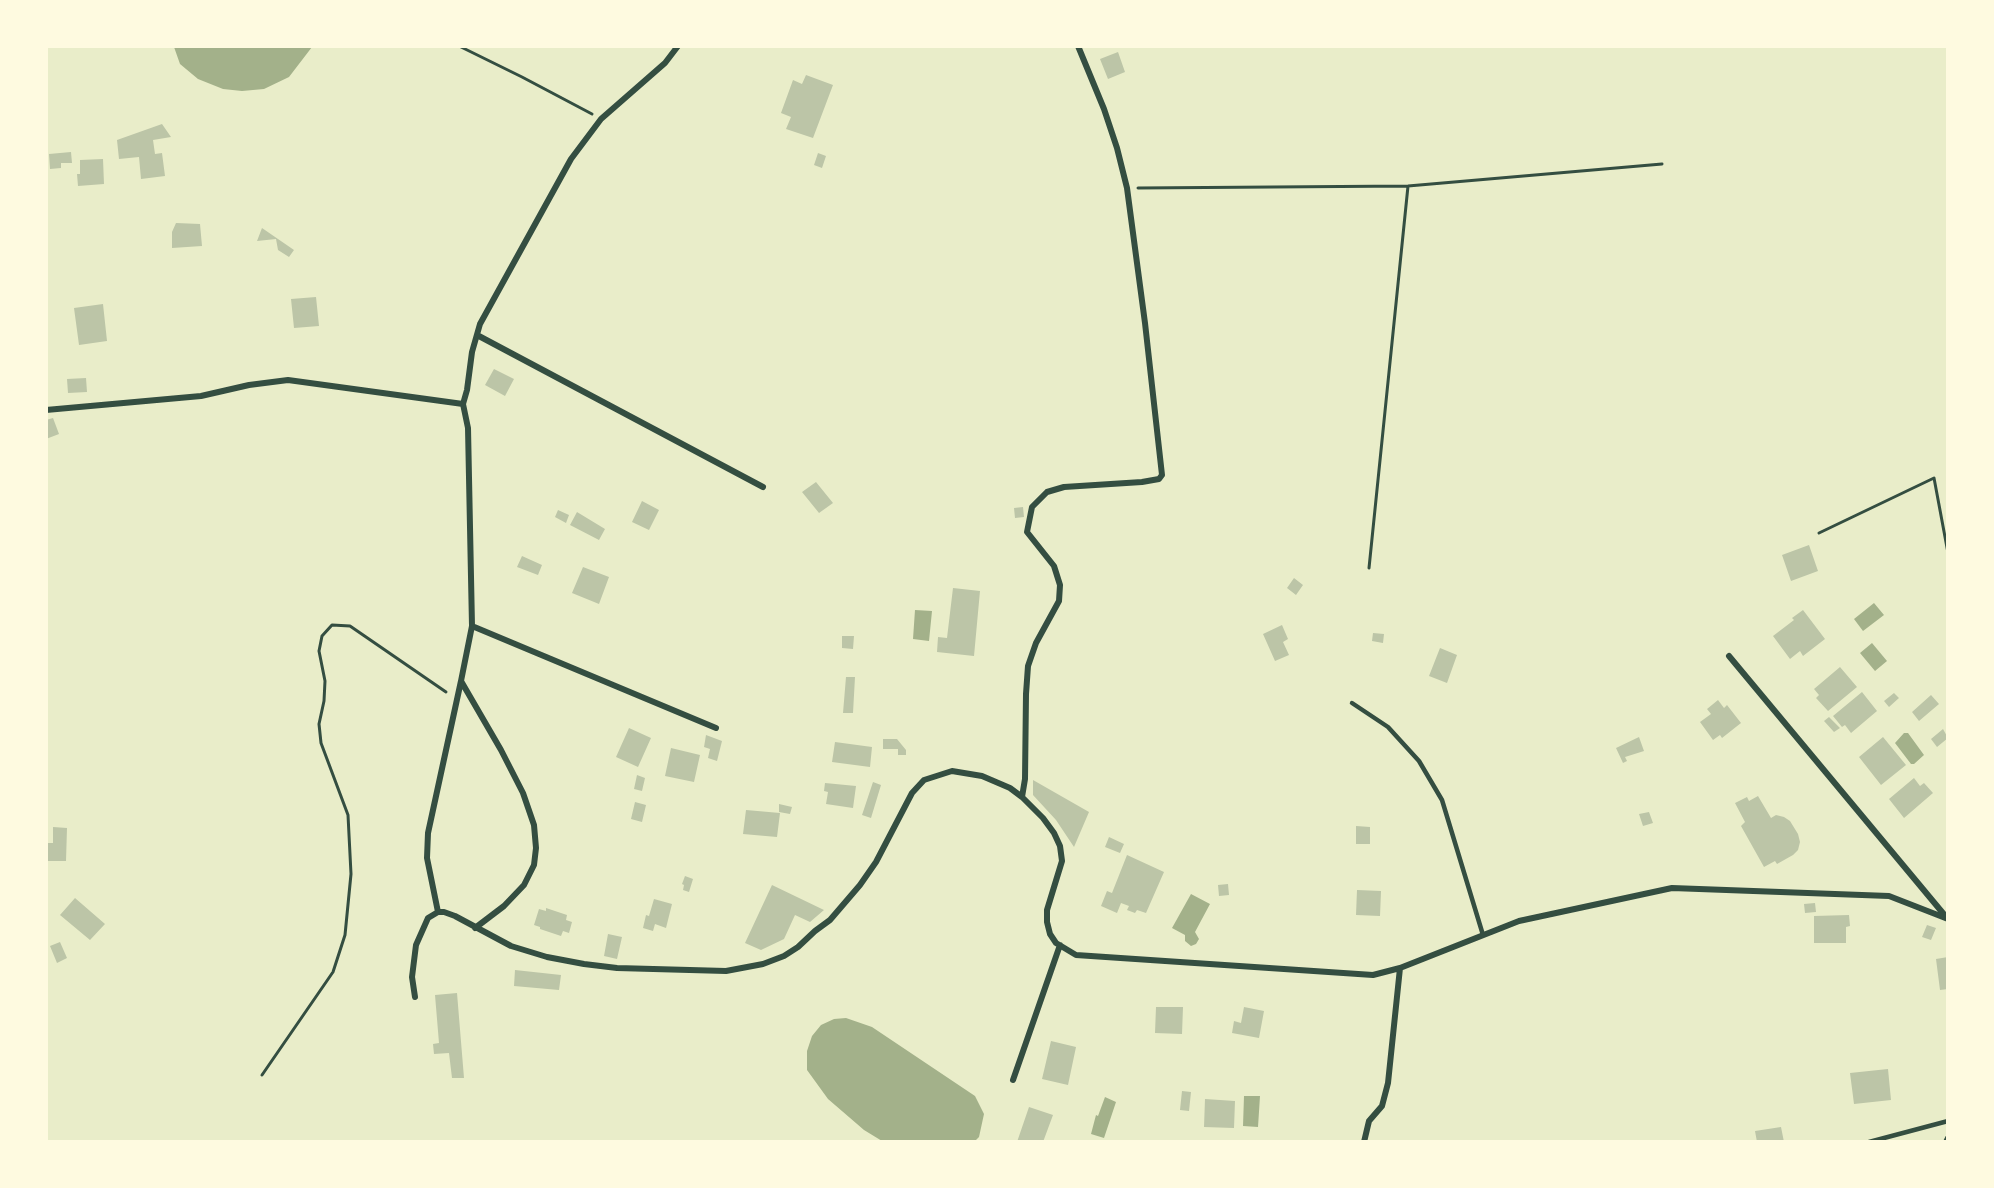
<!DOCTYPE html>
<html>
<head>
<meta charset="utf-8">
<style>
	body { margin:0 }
	#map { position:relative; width:1994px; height:1188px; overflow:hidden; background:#e9edc9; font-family:"Roboto Condensed",sans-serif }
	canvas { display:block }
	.frame { position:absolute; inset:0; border:48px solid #fefae0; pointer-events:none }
</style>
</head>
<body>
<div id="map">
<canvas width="1994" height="1188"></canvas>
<div class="frame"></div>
</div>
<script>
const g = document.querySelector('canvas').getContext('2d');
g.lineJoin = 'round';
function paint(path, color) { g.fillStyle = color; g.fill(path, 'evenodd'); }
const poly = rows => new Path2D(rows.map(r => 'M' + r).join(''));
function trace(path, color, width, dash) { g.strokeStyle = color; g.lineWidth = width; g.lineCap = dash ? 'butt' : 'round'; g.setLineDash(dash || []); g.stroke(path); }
const water = poly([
	[174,47,174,46,312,47,289,77,264,89,242,91,223,89,198,79,180,64],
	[1874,603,1884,615,1863,631,1854,619],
	[915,610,932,611,929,641,913,639],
	[1872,643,1887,661,1875,671,1860,653],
	[1904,733,1908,733,1924,755,1914,764,1911,764,1895,743],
	[1191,894,1210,904,1195,932,1199,939,1196,944,1191,946,1185,941,1185,935,1172,928],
	[846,1018,872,1027,975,1096,984,1114,979,1137,975,1141,882,1141,864,1130,828,1099,807,1070,807,1051,812,1036,821,1025,834,1019],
	[1244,1096,1260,1096,1258,1127,1243,1126],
	[1105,1097,1116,1102,1104,1138,1091,1134,1096,1115,1098,1116]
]);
const building = poly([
	[1118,52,1125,72,1108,79,1100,59],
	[806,75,833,85,813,138,786,129,791,117,781,113,793,80,802,84],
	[162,124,171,137,153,140,155,154,162,153,165,176,141,179,139,157,119,159,117,140],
	[71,152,72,163,61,163,61,168,50,169,49,154],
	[818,153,826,156,822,168,814,165],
	[103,159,104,184,78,186,77,174,80,174,80,160],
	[176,223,200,224,202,246,172,248,172,232],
	[262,228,294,250,289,257,278,250,276,239,257,241],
	[316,297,319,326,294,328,291,299],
	[103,304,107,341,79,345,74,308],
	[494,369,514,379,505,396,485,385],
	[86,378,87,392,68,393,67,379],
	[53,418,59,434,46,439,46,420],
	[816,482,833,503,819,513,802,492],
	[642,501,659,510,649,530,632,522],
	[1023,507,1024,517,1015,518,1014,508],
	[558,510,569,515,566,523,555,517],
	[577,512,605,529,599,540,570,525],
	[1809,545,1818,571,1791,581,1782,555],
	[522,556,542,565,538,575,517,567],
	[583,567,609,577,599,604,572,593],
	[1294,578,1303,585,1296,595,1287,588],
	[953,588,980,591,974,656,937,652,938,637,947,638],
	[1803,610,1825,639,1803,656,1800,651,1790,659,1773,636,1794,620,1792,618],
	[1282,625,1288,639,1283,642,1289,655,1275,661,1263,634],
	[1373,633,1384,634,1383,643,1372,641],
	[842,636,854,636,853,649,842,648],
	[1440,648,1457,655,1447,683,1429,676],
	[1840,667,1857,687,1828,711,1816,698,1819,695,1814,689],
	[846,677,855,677,853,713,843,713],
	[1862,692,1877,711,1851,733,1845,725,1842,727,1833,716],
	[1894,693,1899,698,1889,707,1884,701],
	[1931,695,1939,704,1919,721,1912,712],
	[1718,700,1724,708,1727,705,1741,723,1722,738,1720,735,1713,740,1700,722,1711,714,1707,709],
	[1829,717,1840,728,1834,732,1824,721],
	[629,728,651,738,638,767,616,757],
	[1943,729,1948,738,1937,747,1931,739],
	[706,735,722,741,717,761,708,758,710,749,704,747],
	[1639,737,1644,751,1625,757,1627,761,1623,763,1616,748],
	[1883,737,1906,765,1881,785,1859,757],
	[883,739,897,739,906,750,906,755,898,755,898,749,883,749],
	[835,742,872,747,870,767,832,762],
	[671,748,700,755,694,782,665,776],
	[637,775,645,778,642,791,634,789],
	[1914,778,1920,786,1924,783,1933,793,1904,818,1889,799],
	[1033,780,1089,812,1074,847,1056,820,1033,795],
	[873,782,881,785,871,818,862,815],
	[825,783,856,786,853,808,826,804,828,792,824,791],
	[1758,796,1771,818,1776,815,1784,817,1790,821,1798,834,1800,842,1798,850,1793,855,1777,864,1775,861,1764,867,1741,826,1745,822,1735,803,1747,797,1749,801],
	[635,802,646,805,642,822,631,819],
	[779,804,792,807,790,814,779,812],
	[746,810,780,813,777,837,743,834],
	[1649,812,1653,823,1643,826,1639,814],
	[1356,826,1370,827,1370,844,1356,844],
	[53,827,67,828,66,861,46,861,46,843,53,843],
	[1109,837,1124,844,1120,853,1105,847],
	[1127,855,1164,872,1146,913,1137,910,1135,913,1127,910,1129,906,1121,903,1117,913,1101,906,1107,891,1112,893],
	[685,876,693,879,689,892,683,890,684,885,682,884],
	[1228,884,1229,895,1219,896,1218,885],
	[772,885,824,910,810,922,795,915,784,939,761,950,745,943],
	[1357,890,1381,891,1380,916,1356,915],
	[75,898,105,924,90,940,60,915],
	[654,899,672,904,666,928,655,924,653,931,643,928,646,915,649,916],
	[1815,903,1816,912,1805,913,1804,904],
	[546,908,567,915,566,920,572,922,569,933,563,931,561,936,540,929,540,927,534,925,539,909,546,911],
	[1849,915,1850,926,1846,927,1846,943,1814,943,1814,916],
	[1927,925,1936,928,1931,940,1922,937],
	[608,934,622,937,617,959,604,956],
	[60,942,67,958,57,963,50,946],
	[1948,957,1948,989,1940,990,1936,959],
	[515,970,561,975,559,990,514,986],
	[457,993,464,1078,452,1078,449,1053,434,1054,433,1044,439,1043,435,995],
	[1156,1007,1183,1007,1182,1034,1155,1033],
	[1244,1007,1264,1011,1259,1038,1232,1033,1234,1021,1241,1023],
	[1051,1041,1076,1047,1068,1085,1042,1079],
	[1888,1069,1891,1100,1854,1104,1850,1073],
	[1182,1091,1191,1092,1189,1111,1180,1110],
	[1205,1099,1235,1101,1234,1128,1204,1127],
	[1029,1107,1053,1115,1043,1142,1017,1142],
	[1781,1127,1784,1142,1757,1142,1755,1131]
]);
const path = poly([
	[459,46,522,77,592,114],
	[1138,188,1408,186,1662,164],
	[1819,533,1934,478,1948,553],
	[1369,568,1408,186],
	[262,1075,333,972,345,935,351,874,348,815,321,743,319,724,324,701,325,681,319,651,322,636,332,625,350,626,446,692]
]);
const service = poly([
	[1352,703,1388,727,1419,761,1442,800,1483,935],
	[1869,1142,1948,1121]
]);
const minor = poly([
	[477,335,763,487],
	[463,404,468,428,472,626,716,728],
	[46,410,201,396,249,385,288,380,463,404,467,390,472,352,480,324,571,159,601,119,665,63,678,46],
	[472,626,461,681,501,750,523,793,534,825,536,848,534,865,524,885,504,906,475,928],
	[1729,656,1947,918],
	[1022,797,1025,779,1026,694,1028,666,1036,643,1059,601,1060,585,1054,566,1027,532,1032,507,1047,492,1064,487,1142,482,1159,479,1162,475,1145,323,1127,188,1117,148,1104,109,1078,46],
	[438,912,427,858,428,833,461,681],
	[415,997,412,977,416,945,428,918,438,912,444,912,455,916,511,946,547,957,584,964,617,968,726,971,763,964,784,956,798,947,815,931,830,920,860,885,876,862,912,793,924,780,952,771,982,776,1010,788,1022,797,1043,818,1054,833,1060,846,1062,861,1047,910,1047,922,1050,934,1056,943,1076,955,1373,975,1400,968,1519,921,1672,888,1889,896,1948,919],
	[1013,1080,1060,945],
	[1364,1142,1369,1121,1382,1106,1388,1083,1400,968],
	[1946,1142,1948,1138]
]);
paint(water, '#a3b18a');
paint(building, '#bcc5a7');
trace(path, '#344e41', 3);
trace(service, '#344e41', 4.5);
trace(minor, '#344e41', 6);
</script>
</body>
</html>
